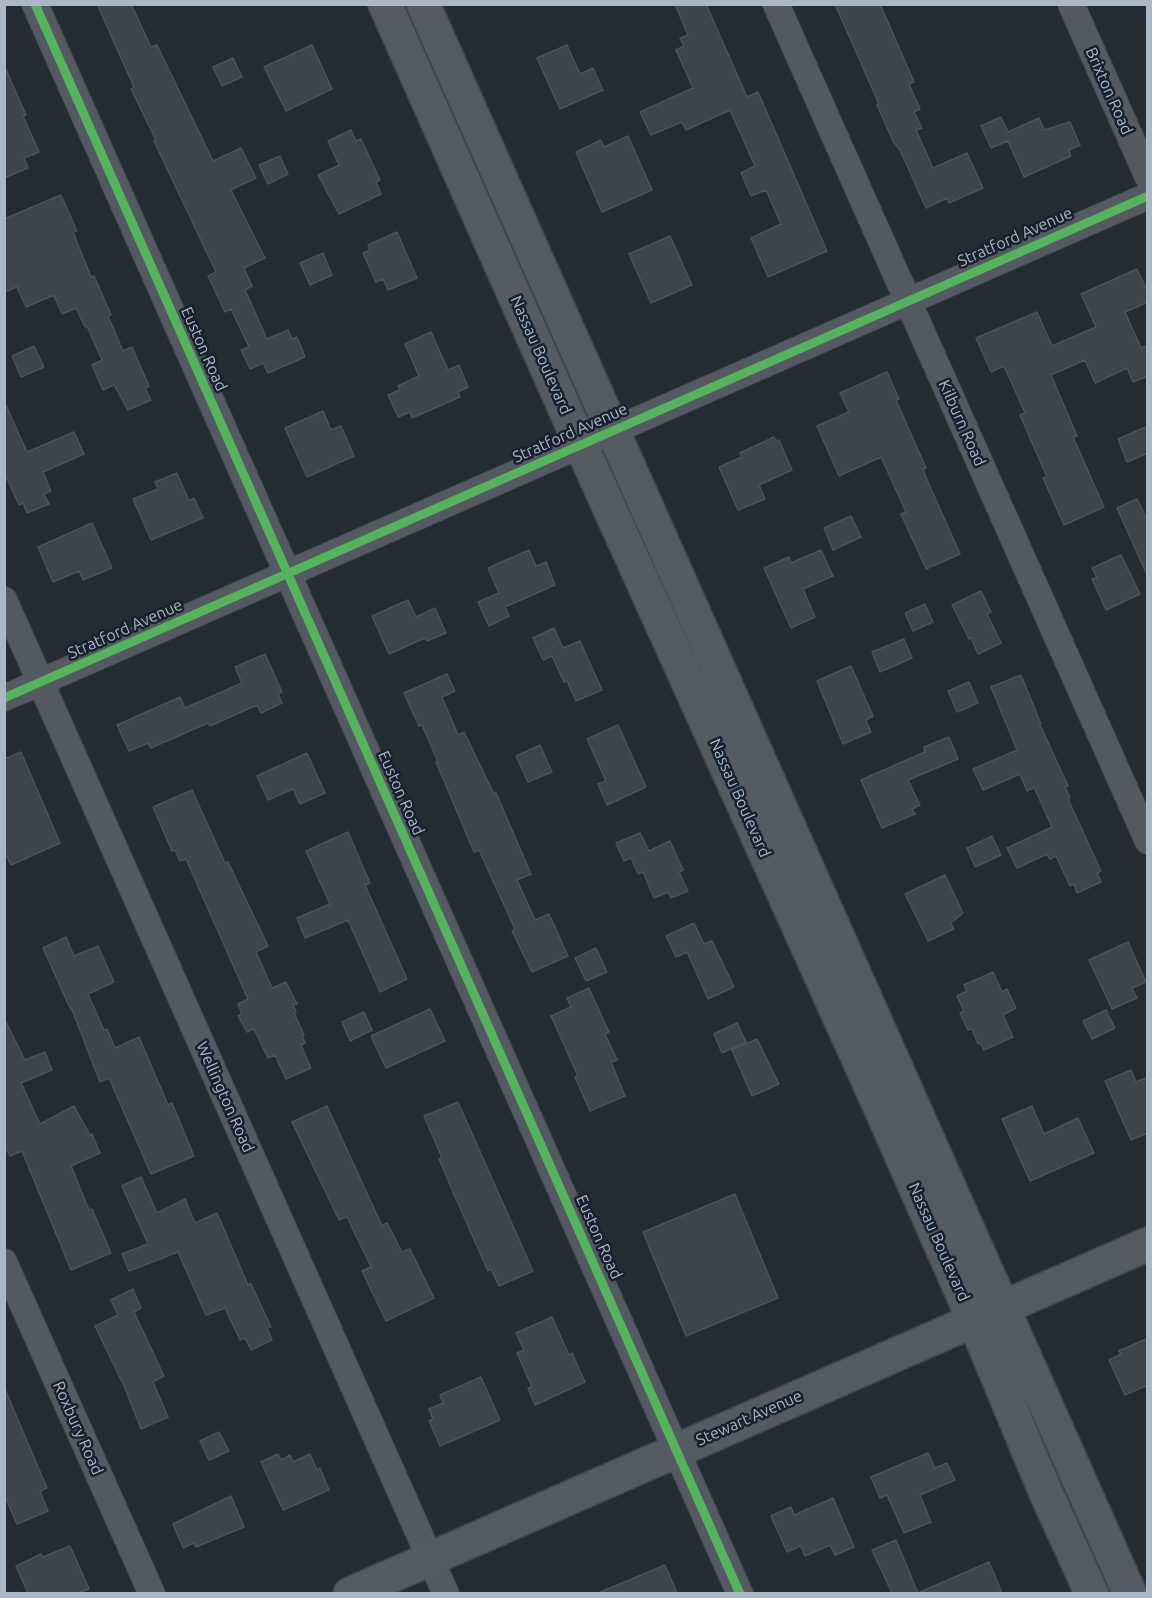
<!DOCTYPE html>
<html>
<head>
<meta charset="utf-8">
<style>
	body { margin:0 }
	#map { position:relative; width:1152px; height:1598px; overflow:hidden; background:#242b32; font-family:Ubuntu,sans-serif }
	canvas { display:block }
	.frame { position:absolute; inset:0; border:6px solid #acb7c6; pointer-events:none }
</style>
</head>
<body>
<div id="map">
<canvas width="1152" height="1598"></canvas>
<div class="frame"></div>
</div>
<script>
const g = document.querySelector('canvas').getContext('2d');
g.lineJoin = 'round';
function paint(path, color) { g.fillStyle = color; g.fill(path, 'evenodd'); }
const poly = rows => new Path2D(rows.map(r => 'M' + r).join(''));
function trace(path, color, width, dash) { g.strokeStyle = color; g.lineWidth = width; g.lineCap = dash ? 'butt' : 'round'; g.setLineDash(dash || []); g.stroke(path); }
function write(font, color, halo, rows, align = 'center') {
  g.font = font + ' Ubuntu,sans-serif'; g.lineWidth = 5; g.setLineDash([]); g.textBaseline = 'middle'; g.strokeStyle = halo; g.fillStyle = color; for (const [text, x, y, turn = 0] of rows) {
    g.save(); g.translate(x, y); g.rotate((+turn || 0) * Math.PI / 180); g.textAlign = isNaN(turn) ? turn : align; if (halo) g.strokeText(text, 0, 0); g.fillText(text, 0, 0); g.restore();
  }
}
const building = poly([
	[97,4,131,4,151,47,157,45,213,161,241,148,256,178,231,190,265,258,244,268,252,286,245,290,267,339,288,330,292,339,297,337,305,357,268,373,263,363,250,369,241,350,249,347,231,309,225,312,208,276,216,272,154,141,156,140,131,89,134,87,97,4],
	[675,4,706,4,747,97,758,92,827,251,768,277,751,238,781,224,766,190,751,196,741,173,755,166,730,110,686,130,682,122,651,135,640,112,693,88,676,50,684,46,680,38,688,35,675,4],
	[835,4,880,4,914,82,909,84,920,109,914,112,922,128,916,130,933,168,967,153,983,188,949,203,947,198,926,208,900,150,893,141,877,105,879,104,835,4],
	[312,45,332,89,286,111,264,67,312,45],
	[567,45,580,74,593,68,603,90,560,109,537,58,567,45],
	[233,58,242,77,222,86,213,67,233,58],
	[4,65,26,115,23,116,39,152,24,158,28,168,4,178,4,65],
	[1001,117,1008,132,1039,118,1044,130,1070,122,1080,145,1069,150,1071,156,1024,177,1008,141,991,148,981,126,1001,117],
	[351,130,356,141,361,139,380,180,376,182,381,194,339,214,318,175,339,165,328,141,351,130],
	[628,136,652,190,602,212,576,152,601,140,604,147,628,136],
	[280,156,288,174,268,184,259,165,280,156],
	[61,195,77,231,73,232,91,277,94,276,105,301,111,315,108,316,123,351,132,347,149,386,145,388,151,400,128,410,114,385,103,390,92,365,102,360,87,326,85,327,76,308,62,314,54,295,26,307,17,287,4,292,4,219,61,195],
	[397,232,417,278,388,290,383,279,376,282,363,253,370,250,368,245,397,232],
	[670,236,692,285,651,303,629,254,670,236],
	[323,253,332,275,310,285,300,263,323,253],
	[1137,269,1148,292,1148,302,1125,312,1141,348,1148,345,1148,376,1133,382,1127,368,1095,383,1085,360,1051,375,1077,436,1073,437,1104,507,1064,525,1043,478,1047,477,1020,415,1025,413,1004,366,991,372,976,338,1037,312,1052,346,1096,327,1081,294,1137,269],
	[431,332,448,370,459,365,468,387,458,392,460,397,412,418,410,412,398,417,388,395,400,390,398,386,419,376,405,344,431,332],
	[34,346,44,367,21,377,12,356,34,346],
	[887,372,899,399,896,400,926,468,923,469,928,482,960,554,926,569,901,514,906,512,881,457,839,476,817,426,849,412,840,393,887,372],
	[4,401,27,452,74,432,84,454,43,472,51,491,44,494,49,504,27,513,23,503,19,505,4,472,4,401],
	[323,411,331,430,341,426,354,456,307,477,285,428,323,411],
	[1148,426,1148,453,1127,462,1118,439,1148,426],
	[774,437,776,441,779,440,792,470,759,485,765,499,738,510,719,467,742,457,740,453,774,437],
	[177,473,189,501,194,498,203,518,151,540,133,499,158,489,155,482,177,473],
	[1137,499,1148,521,1148,577,1117,508,1137,499],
	[851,516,861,537,833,550,824,528,851,516],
	[92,523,112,568,83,580,79,571,53,582,38,547,92,523],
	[529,550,536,566,546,562,555,585,505,607,509,616,489,626,478,602,499,593,488,568,529,550],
	[821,550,833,576,803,589,815,617,791,628,764,568,789,557,791,563,821,550],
	[1121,555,1140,594,1106,610,1092,579,1097,578,1092,568,1121,555],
	[981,591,991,612,987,614,1001,643,978,654,971,638,969,639,952,605,981,591],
	[408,600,416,617,435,608,446,633,427,641,425,638,389,654,372,616,408,600],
	[925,604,933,622,913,631,905,613,925,604],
	[554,628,563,648,580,641,602,690,576,701,567,681,564,682,552,656,543,660,533,638,554,628],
	[904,639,912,658,880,672,872,652,904,639],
	[265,654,282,692,278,694,282,703,261,713,257,705,210,726,208,723,151,748,148,743,129,751,117,725,180,697,185,708,242,683,235,667,265,654],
	[851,666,873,716,866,720,871,732,843,744,817,681,851,666],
	[447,674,455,691,442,697,458,735,464,732,494,794,496,793,531,874,517,880,535,920,549,914,568,956,532,972,512,931,515,929,479,850,474,852,436,762,438,762,422,725,419,726,404,693,447,674],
	[1021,675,1041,724,1040,725,1068,786,1065,787,1070,798,1068,799,1101,871,1097,873,1101,882,1077,893,1074,884,1070,886,1056,856,1050,859,1047,854,1017,868,1007,848,1052,827,1034,787,1027,791,1020,774,983,790,973,769,1017,750,991,687,1021,675],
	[969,682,978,703,957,712,948,691,969,682],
	[618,725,646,787,607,805,598,784,606,781,587,739,618,725],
	[949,737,958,759,908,780,920,805,912,809,915,814,882,828,861,780,925,752,924,747,949,737],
	[540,745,552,772,528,782,516,756,540,745],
	[21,752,60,843,11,865,4,851,4,759,21,752],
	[307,753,325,793,300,804,293,789,268,800,257,776,307,753],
	[192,790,225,863,228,862,268,946,256,952,272,988,286,982,297,1004,293,1005,296,1012,294,1013,304,1035,302,1036,305,1043,301,1045,311,1068,286,1079,275,1055,268,1058,254,1029,247,1032,238,1016,242,1014,238,1004,248,999,186,859,180,861,175,850,172,851,153,807,192,790],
	[348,832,370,883,365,885,407,979,380,992,348,920,305,938,297,918,330,904,306,851,348,832],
	[640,833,649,851,670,841,683,870,679,872,688,891,671,898,668,892,654,898,643,872,638,874,631,858,624,861,616,843,640,833],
	[992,836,1001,855,975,867,967,848,992,836],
	[945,875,963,913,951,923,954,929,928,941,905,894,945,875],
	[694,923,704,944,712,941,734,987,708,999,687,952,676,957,666,936,694,923],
	[66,937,74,956,98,946,114,982,88,994,104,1030,107,1029,115,1048,139,1037,168,1105,172,1103,194,1156,151,1174,109,1078,100,1082,71,1007,70,1008,43,948,66,937],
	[1128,942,1146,982,1132,988,1137,998,1112,1009,1089,960,1128,942],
	[596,948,607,972,586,981,575,958,596,948],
	[993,972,1002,992,1007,989,1016,1008,1003,1015,1013,1037,984,1050,980,1043,978,1044,972,1029,968,1030,960,1013,964,1011,957,996,967,991,964,985,993,972],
	[589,988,609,1032,605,1034,617,1060,611,1062,625,1096,590,1111,575,1077,578,1076,551,1016,571,1007,567,998,589,988],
	[430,1009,445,1041,386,1068,371,1036,430,1009],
	[1106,1010,1115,1028,1092,1039,1083,1021,1106,1010],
	[364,1012,372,1030,350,1041,342,1022,364,1012],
	[4,1018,25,1060,45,1052,52,1070,21,1083,40,1124,74,1106,90,1135,92,1134,100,1153,71,1166,89,1210,92,1209,111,1253,71,1270,22,1151,10,1156,4,1145,4,1018],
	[737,1023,746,1042,722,1053,714,1034,737,1023],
	[757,1039,779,1084,752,1096,732,1050,757,1039],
	[1131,1070,1136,1082,1148,1077,1148,1133,1131,1140,1105,1081,1131,1070],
	[458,1102,533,1271,499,1286,491,1269,488,1271,453,1192,439,1159,442,1158,424,1116,458,1102],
	[327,1106,382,1226,387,1223,402,1252,410,1249,434,1298,386,1321,362,1271,371,1267,347,1217,339,1220,292,1122,327,1106],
	[1032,1106,1044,1134,1078,1118,1094,1153,1030,1181,1002,1119,1032,1106],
	[141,1177,157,1213,185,1199,195,1223,217,1213,248,1285,251,1284,271,1327,267,1328,272,1340,251,1350,245,1338,240,1340,225,1308,206,1315,178,1252,129,1271,122,1254,148,1244,122,1186,141,1177],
	[735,1194,778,1298,686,1336,643,1232,735,1194],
	[133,1289,141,1308,134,1312,164,1376,153,1382,168,1417,141,1429,125,1388,95,1326,118,1315,111,1300,133,1289],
	[552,1317,569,1355,572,1353,585,1382,535,1405,528,1388,532,1387,517,1353,524,1350,516,1333,552,1317],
	[1148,1338,1148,1385,1125,1395,1109,1360,1121,1354,1119,1351,1148,1338],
	[481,1377,500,1420,440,1446,429,1421,433,1419,429,1409,443,1403,440,1395,481,1377],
	[4,1387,47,1488,40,1491,48,1511,17,1524,4,1494,4,1387],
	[219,1432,229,1451,209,1460,200,1441,219,1432],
	[928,1453,935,1468,947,1463,955,1480,920,1495,931,1522,904,1533,887,1495,880,1498,871,1477,928,1453],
	[278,1454,281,1460,290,1455,293,1462,310,1454,317,1470,320,1468,329,1490,283,1510,261,1462,278,1454],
	[231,1496,244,1527,196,1547,194,1543,183,1548,173,1524,231,1496],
	[833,1498,854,1547,835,1555,830,1545,805,1556,801,1546,787,1552,771,1516,791,1507,794,1515,833,1498],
	[896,1540,918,1593,989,1562,1002,1593,892,1593,872,1550,896,1540],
	[70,1546,89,1589,78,1593,28,1593,16,1566,41,1554,43,1557,70,1546],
	[665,1565,677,1593,598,1593,665,1565]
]);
const minor = poly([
	[35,4,740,1594],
	[776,4,1148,841],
	[1071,4,1148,177],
	[4,600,446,1594],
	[4,698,1148,196],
	[4,1262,152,1594]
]);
const major = poly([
	[385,4,581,445,877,1100,974,1320,1046,1493,1092,1594],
	[423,4,1130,1594],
	[350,1594,1148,1244]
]);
const cycleway = poly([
	[35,4,740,1594],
	[4,698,1148,196]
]);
const streetNames = [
	["Brixton Road",1109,91,66],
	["Stratford Avenue",1015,237,-24],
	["Euston Road",204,349,66],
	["Nassau Boulevard",541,355,66],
	["Kilburn Road",962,423,66],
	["Stratford Avenue",570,433,-24],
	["Stratford Avenue",125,629,-24],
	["Euston Road",401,793,66],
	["Nassau Boulevard",740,798,66],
	["Wellington Road",225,1097,66],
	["Euston Road",599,1237,66],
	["Nassau Boulevard",939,1242,66],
	["Stewart Avenue",749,1418,-24],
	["Roxbury Road",78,1428,66]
];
paint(building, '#3e444b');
trace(building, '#4b525a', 1.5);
trace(minor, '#40464c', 28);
trace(major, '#41474f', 36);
trace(minor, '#545962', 26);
trace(major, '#565b63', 33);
trace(cycleway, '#56b35d', 9);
write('16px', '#acb7c6', '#18212d', streetNames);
</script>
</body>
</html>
